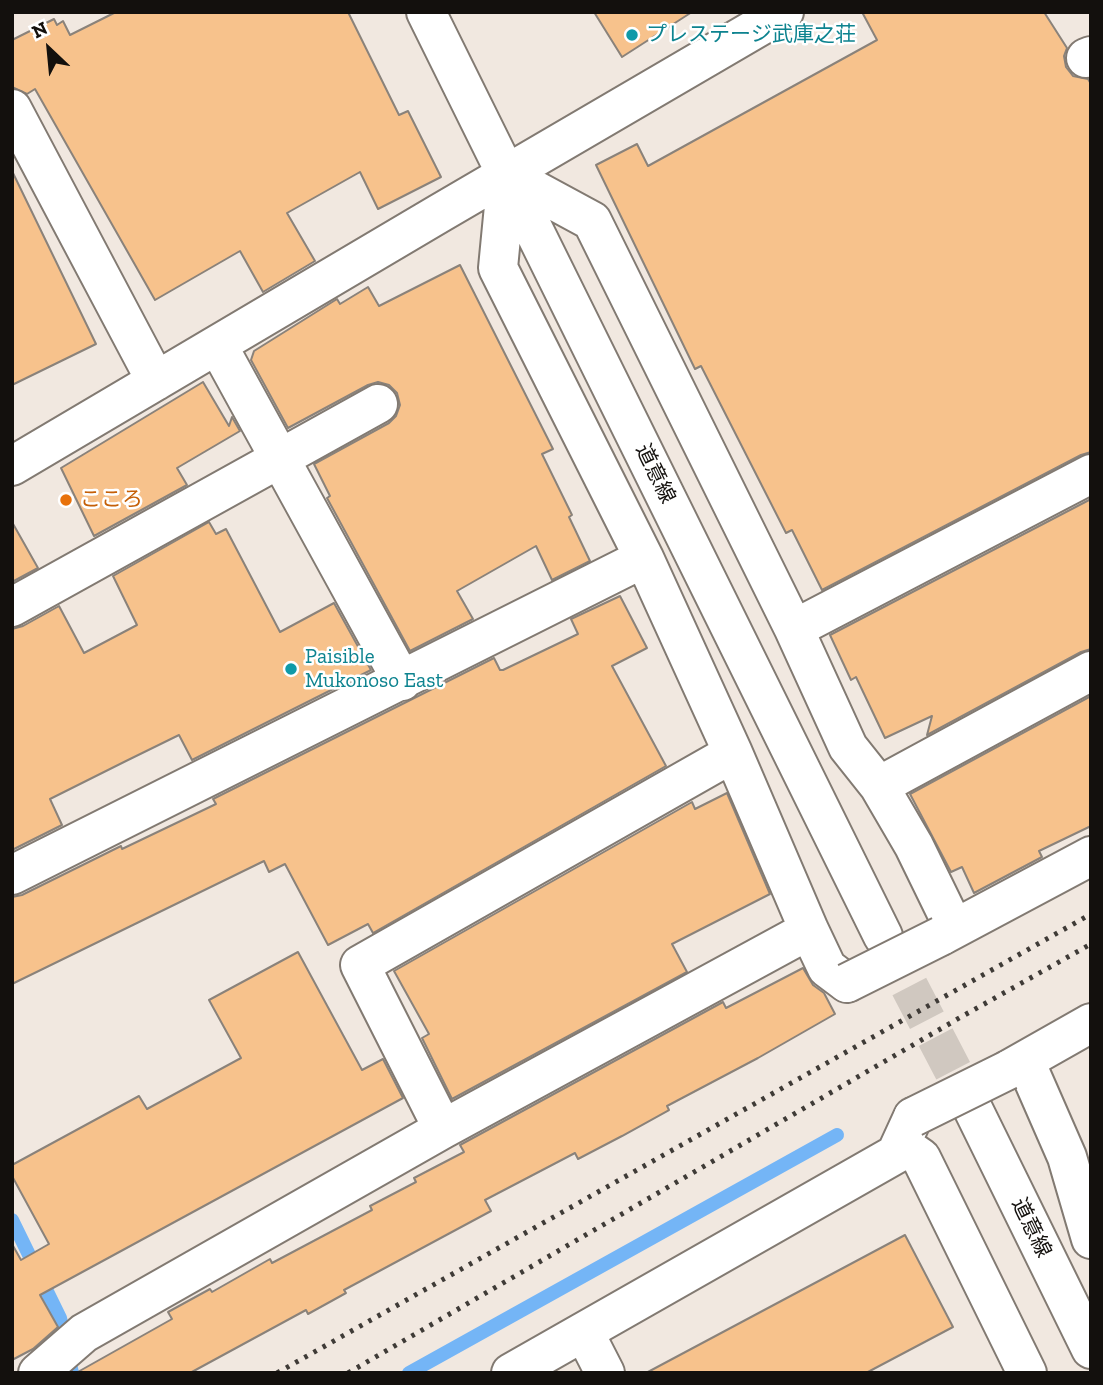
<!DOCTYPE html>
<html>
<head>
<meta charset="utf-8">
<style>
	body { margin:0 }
	#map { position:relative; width:1103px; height:1385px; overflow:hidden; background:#f1e8e0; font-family:"Zilla Slab",serif }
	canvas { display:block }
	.frame { position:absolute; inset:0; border:14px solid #13100d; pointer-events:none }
	.north { position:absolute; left:14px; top:14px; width:70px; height:70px; -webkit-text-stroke:5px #fff; paint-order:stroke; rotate:334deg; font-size:19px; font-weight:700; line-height:28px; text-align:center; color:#13100d }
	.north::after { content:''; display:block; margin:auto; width:24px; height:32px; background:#13100d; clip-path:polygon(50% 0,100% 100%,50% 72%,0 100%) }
</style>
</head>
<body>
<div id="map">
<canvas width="1103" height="1385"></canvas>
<div class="frame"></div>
<div class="north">N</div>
</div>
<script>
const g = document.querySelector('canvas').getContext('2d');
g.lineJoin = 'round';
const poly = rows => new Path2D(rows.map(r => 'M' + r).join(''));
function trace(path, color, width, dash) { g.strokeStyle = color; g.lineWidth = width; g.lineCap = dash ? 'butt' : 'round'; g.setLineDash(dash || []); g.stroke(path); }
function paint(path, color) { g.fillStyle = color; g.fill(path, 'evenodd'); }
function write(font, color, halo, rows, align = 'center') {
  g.font = font + ' "Zilla Slab","Noto Sans JP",serif'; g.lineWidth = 5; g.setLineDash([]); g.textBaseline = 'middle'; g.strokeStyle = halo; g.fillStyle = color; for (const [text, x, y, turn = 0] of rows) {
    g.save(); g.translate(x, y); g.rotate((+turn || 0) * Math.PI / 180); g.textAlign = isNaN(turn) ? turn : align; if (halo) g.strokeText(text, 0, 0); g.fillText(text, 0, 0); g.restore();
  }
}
const stream = poly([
	[12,1220,60,1318,72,1373],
	[409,1373,837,1135]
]);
const building = poly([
	[116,12,348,12,399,115,408,111,441,177,378,209,360,172,287,213,315,261,263,292,240,251,155,300,35,89,27,94,12,87,12,40,54,19,57,25,63,21,70,35,116,12],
	[594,12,692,12,622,57,594,12],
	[862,12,1044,12,1067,48,1064,56,1066,67,1073,76,1088,79,1091,84,1091,452,1081,455,822,590,792,530,786,533,701,366,695,369,596,165,637,144,648,166,877,40,862,12],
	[12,171,96,344,12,385,12,171],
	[460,265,553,449,542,454,572,515,569,517,590,561,552,580,536,546,457,591,473,619,410,651,327,498,330,496,314,464,389,423,396,416,400,405,397,393,389,385,378,382,368,385,288,428,251,360,254,351,337,299,340,304,368,287,379,306,460,265],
	[203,382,229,426,232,417,240,431,177,468,187,485,94,536,61,468,203,382],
	[1091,499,1091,649,1081,652,927,735,932,716,885,738,856,677,851,680,830,635,1091,499],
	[12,522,38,568,12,582,12,522],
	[209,522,216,534,226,529,280,632,334,603,371,670,192,760,179,735,126,761,50,799,62,825,12,850,12,629,23,626,59,606,84,653,137,625,113,576,209,522],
	[620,596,647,648,612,666,666,766,373,933,368,924,328,945,285,864,269,872,264,861,12,984,12,897,22,895,121,846,122,849,216,804,213,799,494,658,500,670,503,670,578,634,571,619,620,596],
	[1091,696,1091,826,1039,851,1042,857,974,893,962,867,951,872,910,794,1091,696],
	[727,793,770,894,672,944,687,972,452,1099,422,1038,429,1034,394,971,692,802,695,809,727,793],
	[298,952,362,1070,383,1059,403,1098,40,1295,58,1327,33,1349,12,1360,12,1244,21,1260,49,1244,12,1176,12,1165,139,1096,147,1109,241,1058,209,1000,298,952],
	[803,968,813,985,824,993,835,1014,758,1058,667,1106,669,1110,622,1136,578,1159,575,1153,485,1200,491,1211,344,1290,346,1293,308,1314,306,1310,190,1373,76,1373,172,1319,168,1312,210,1289,212,1292,270,1259,272,1263,372,1210,370,1206,416,1182,414,1178,464,1152,460,1145,723,1002,726,1008,803,968],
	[905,1235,953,1327,866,1373,646,1373,905,1235]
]);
const minorTunnel = poly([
	[883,936,972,1107]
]);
const minor = poly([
	[426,12,883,936],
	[1086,58,1091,56],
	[12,109,156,381],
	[218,346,402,681],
	[12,466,440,213,784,12],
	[12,607,378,404],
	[794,629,1091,474],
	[879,786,1091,671],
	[12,875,644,558],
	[941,936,1091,856],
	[847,983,827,968,809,930,733,753,644,558,498,268,507,175,592,221,794,629,848,747,879,786,914,846,954,928],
	[1025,1061,1067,1157,1091,1239],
	[1008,1070,1091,1023],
	[972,1107,1091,1349],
	[443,1129,360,965,733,753],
	[901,1144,921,1158,1027,1373],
	[584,1332,605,1373],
	[38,1373,84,1333,443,1129,809,930],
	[511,1373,896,1154,913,1117]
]);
const rail = poly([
	[277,1373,1091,914],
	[348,1373,961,1017,1091,944]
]);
const minorBridge = poly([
	[847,983,941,936],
	[913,1117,1008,1070]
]);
const markers = [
	[632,35,7,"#0f9aa8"],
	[66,500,7,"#e8710a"],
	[291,669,7,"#0f9aa8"]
];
const cultureNames = [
	["プレステージ武庫之荘",646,35],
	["Paisible",305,657],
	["Mukonoso East",305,681]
];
const streetNames = [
	["道意線",655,474,64],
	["道意線",1031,1228,64]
];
const foodNames = [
	["こころ",80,500]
];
trace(stream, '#74b5f6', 14);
paint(building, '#f7c28c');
trace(building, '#8a827a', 2);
trace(minorTunnel, '#d0c8c0', 38, [38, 19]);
trace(minor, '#827a72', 42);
trace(minor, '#fff', 38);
trace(rail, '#3f3b37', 5, [3.5, 7]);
trace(minorBridge, '#827a72', 42, []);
trace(minorBridge, '#fff', 38);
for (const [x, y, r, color] of markers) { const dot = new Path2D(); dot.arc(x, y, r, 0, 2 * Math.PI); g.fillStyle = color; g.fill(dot); trace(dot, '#fff', 2.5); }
write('21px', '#0d838f', '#fff', cultureNames, 'left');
write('21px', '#13100d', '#fff', streetNames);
write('21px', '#c56008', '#fff', foodNames, 'left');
</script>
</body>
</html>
